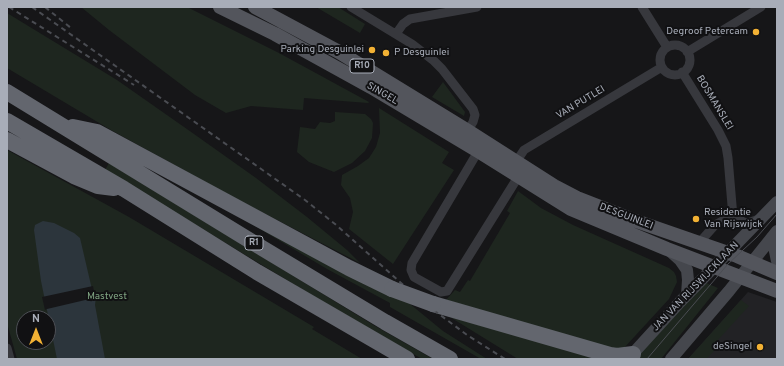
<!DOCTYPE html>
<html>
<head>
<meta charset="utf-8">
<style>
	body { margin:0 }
	#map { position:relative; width:784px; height:366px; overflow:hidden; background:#161618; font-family:Overpass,sans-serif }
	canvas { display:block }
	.frame { position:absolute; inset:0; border:8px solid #a8adb8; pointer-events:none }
	.north { position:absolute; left:16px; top:310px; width:40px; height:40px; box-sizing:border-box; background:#111113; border:1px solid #4d4f55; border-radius:50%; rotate:0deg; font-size:11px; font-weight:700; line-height:16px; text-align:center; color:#a8adb8 }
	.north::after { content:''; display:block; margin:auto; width:14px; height:18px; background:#f2b134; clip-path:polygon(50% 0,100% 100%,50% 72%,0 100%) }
</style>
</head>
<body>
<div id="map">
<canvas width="784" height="366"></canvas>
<div class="frame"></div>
<div class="north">N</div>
</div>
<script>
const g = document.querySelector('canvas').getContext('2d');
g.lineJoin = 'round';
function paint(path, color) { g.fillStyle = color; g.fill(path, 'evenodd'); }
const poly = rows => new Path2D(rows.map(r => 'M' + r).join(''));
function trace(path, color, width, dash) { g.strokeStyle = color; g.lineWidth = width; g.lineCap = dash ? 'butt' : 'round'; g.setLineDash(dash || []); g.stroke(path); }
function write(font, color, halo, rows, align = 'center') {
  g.font = font + ' Overpass,sans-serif'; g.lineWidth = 4; g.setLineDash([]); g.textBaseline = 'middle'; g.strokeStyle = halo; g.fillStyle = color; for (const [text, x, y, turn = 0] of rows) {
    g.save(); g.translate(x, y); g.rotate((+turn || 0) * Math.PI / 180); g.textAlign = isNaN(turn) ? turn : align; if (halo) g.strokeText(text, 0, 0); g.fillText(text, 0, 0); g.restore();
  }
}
const built = poly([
	[748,292,777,302,777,359,688,359]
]);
const green = poly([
	[81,7,187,7,279,53,369,102,368,103,304,98,303,110,251,106,226,113,195,95,109,30],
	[316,7,338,7,365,24,360,33],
	[7,13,117,80,194,134,256,178,307,217,347,250,360,263,229,195,111,130,7,68],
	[443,82,465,112,464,116,432,97],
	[379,108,449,152,442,163,454,170,393,264,349,229,353,212,350,198,341,185,342,175,358,166,369,158,376,147,380,133],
	[335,112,365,114,371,119,373,123,372,138,365,151,352,163,334,172,309,162,297,152,300,127,315,129,320,122,330,123,335,121],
	[7,150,129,217,314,327,312,329,362,359,17,359,7,323],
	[24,318,48,318,48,342,24,342],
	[109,163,375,326,433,359,422,359,315,297,105,170],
	[518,191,541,208,573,225,669,268,674,272,676,276,677,282,669,299,624,348,617,350,446,300,455,290,460,292,468,280,470,281,510,213,507,211],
	[223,207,404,299,443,331,487,359,481,359,390,307,390,303,327,269],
	[704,282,718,288,661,359,634,359],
	[741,300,749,306,717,341,716,349,706,359,688,359],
	[450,317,602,359,518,359]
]);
const water = poly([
	[43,221,54,223,74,233,80,238,94,298,96,297,95,305,105,359,57,359,41,281,34,230,35,225]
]);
const pier = poly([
	[93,286,95,296,98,297,47,309,45,310,42,297]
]);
const street = poly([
	[351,7,412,44,434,61,442,69,473,109,475,115,473,122,465,135],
	[642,7,667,47],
	[396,34,403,24,410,19,477,7],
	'660 60a15 15 0 1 1 30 0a15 15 0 1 1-30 0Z',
	[687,52,761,7],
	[682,72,718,130,726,146,728,158,733,217],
	[480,148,412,263,411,270,414,277,441,292,447,291,518,177],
	[516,162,524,150,662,67],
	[699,243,715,225,728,218,733,217,744,222,748,223,759,219],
	[7,348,10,359]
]);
const secondary = poly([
	[772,237,777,261],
	[670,251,680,260,687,270,688,280,687,295],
	[628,359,680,302,777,202],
	[671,359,729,291,777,231]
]);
const primary = poly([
	[220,7,275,34,371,87,478,151,571,209,667,249,777,291],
	[255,7,339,52,468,131,554,186,577,198,636,221,737,256,777,273]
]);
const highway = poly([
	[7,92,262,248,385,322,450,359],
	[7,121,124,189,257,272,407,359],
	[73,127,97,132,275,228,349,268,392,289],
	[7,140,74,176,98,186,114,188],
	[433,304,610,355,617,356,633,354]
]);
const tram = poly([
	[647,359,728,264,757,237,777,214]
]);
const rail = poly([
	[9,7,134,85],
	[32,7,305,200,335,224,419,299,467,335,505,359],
	[45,7,71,28]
]);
const highwayBridge = poly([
	[392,289,433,304]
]);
const markers = [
	[756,32,4,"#f2b134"],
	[372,50,4,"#f2b134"],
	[386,53,4,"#f2b134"],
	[696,219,4,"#f2b134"],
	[760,347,4,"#f2b134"]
];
const shields = [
	[362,66,24],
	[254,243,18]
];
const shieldNames = [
	["R10",362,66],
	["R1",254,243]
];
const poiNames = [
	["Degroof Petercam",748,32],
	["Parking Desguinlei",364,50],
	["P Desguinlei",394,53,"left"],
	["Residentie",704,213,"left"],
	["Van Rijswijck",704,225,"left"],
	["deSingel",752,347]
];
const streetNames = [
	["SINGEL",382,94,30],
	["VAN PUTLEI",581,103,-31],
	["BOSMANSLEI",714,103,59],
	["DESGUINLEI",626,217,21],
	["JAN VAN RIJSWIJCKLAAN",696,287,-46]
];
const parkNames = [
	["Mastvest",107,297]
];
paint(built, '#222225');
paint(green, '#1e261f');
paint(water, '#2c353c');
paint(pier, '#161618');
trace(street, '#37383d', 9);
trace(secondary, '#45474d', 12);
trace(primary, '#53555c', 14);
trace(highway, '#63666e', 16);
trace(tram, '#4a4c52', 1);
trace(rail, '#4a4c52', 2, [5, 4]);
trace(highwayBridge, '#63666e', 16);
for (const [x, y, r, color] of markers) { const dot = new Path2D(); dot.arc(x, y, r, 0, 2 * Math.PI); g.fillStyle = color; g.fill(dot); trace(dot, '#111113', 1.5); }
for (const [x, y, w] of shields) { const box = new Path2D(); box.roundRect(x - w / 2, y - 7, w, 14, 3); g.fillStyle = '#111113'; g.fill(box); trace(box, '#a8adb8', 1); }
write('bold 9px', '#a8adb8', null, shieldNames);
write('10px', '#a8adb8', '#111113', poiNames, 'right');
write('10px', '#a8adb8', '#111113', streetNames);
write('10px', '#7fa381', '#111113', parkNames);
</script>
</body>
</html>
